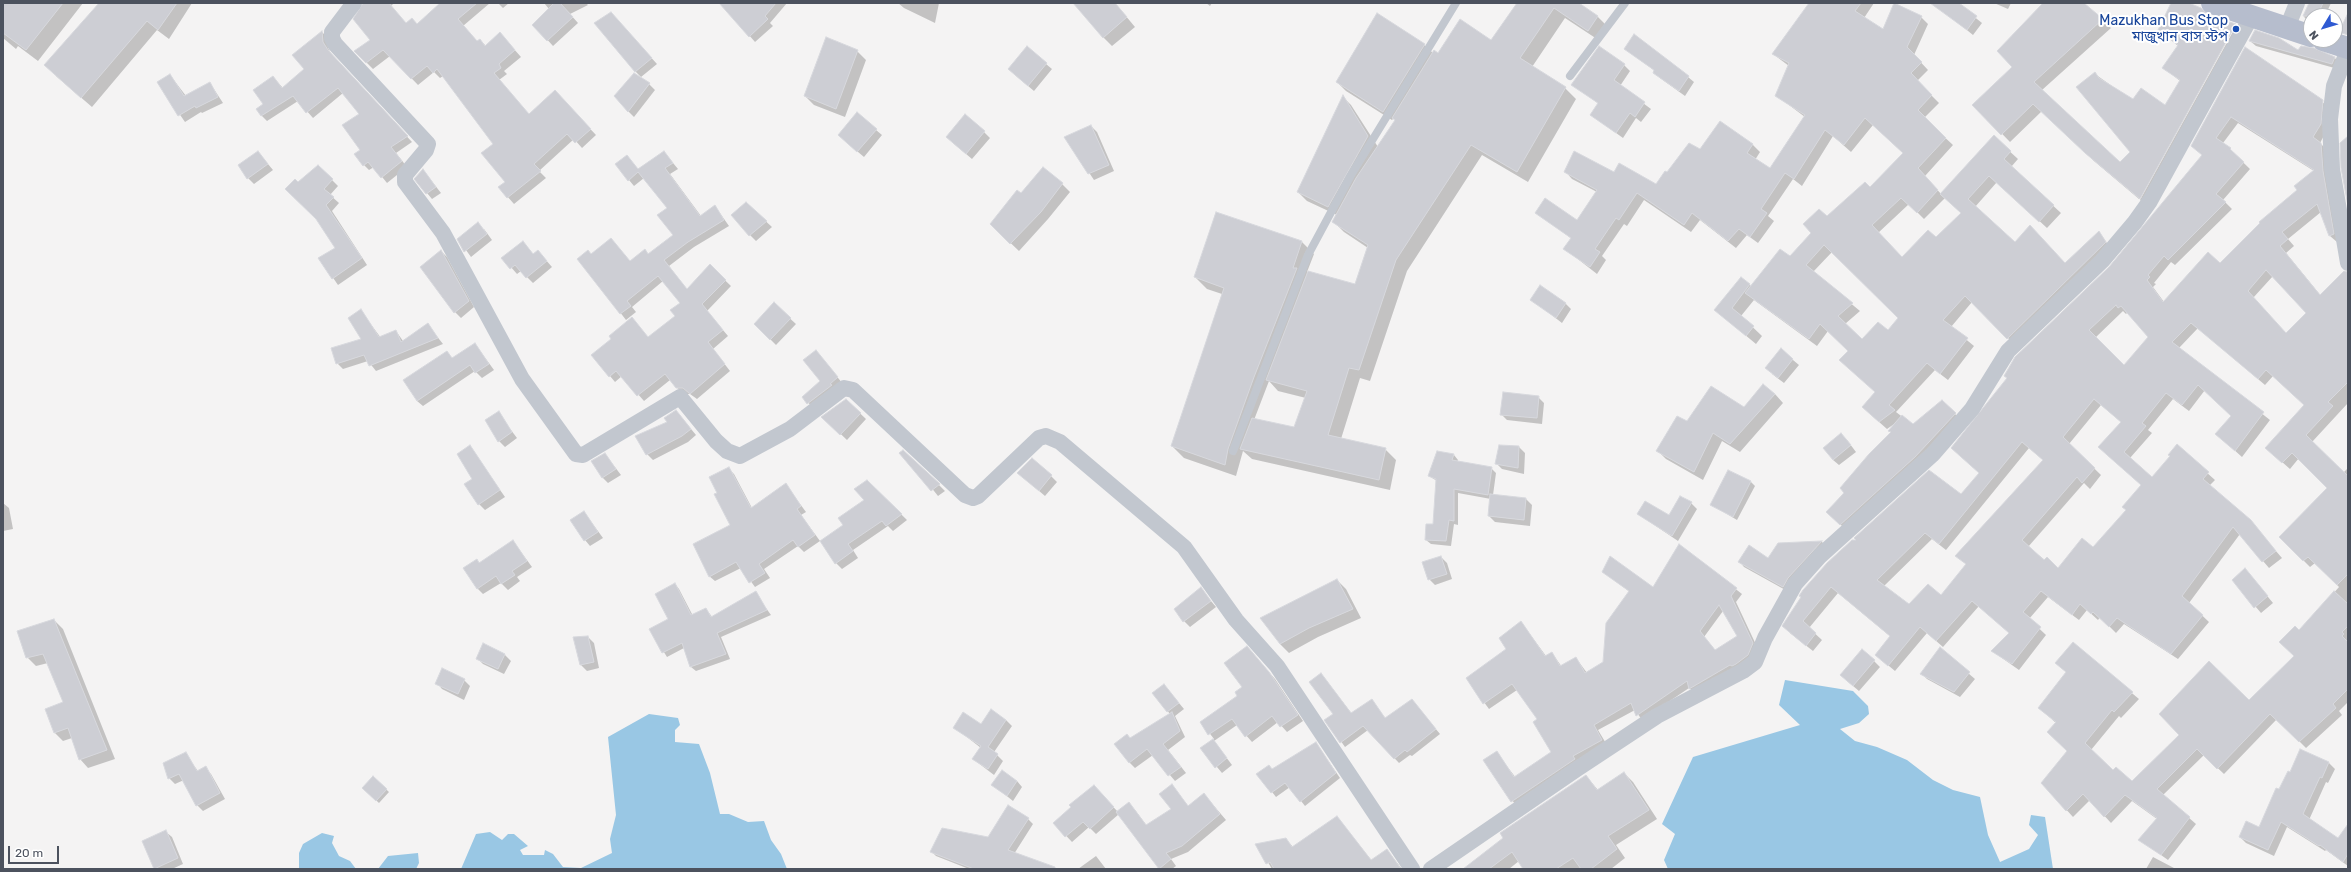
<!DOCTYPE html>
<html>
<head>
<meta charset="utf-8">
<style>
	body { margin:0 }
	#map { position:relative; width:2351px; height:872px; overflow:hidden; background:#f4f3f3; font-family:Rubik,sans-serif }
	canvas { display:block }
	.frame { position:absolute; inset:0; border:4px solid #4c525e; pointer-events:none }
	.north { position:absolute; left:2303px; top:8px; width:40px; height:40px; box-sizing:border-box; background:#fff; border:1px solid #b7babf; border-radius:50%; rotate:232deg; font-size:11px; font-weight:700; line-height:16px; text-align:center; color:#4c525e }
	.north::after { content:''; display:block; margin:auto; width:14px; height:18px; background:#2f5ad2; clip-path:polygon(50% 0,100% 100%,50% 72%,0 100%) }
	.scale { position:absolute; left:8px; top:846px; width:51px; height:18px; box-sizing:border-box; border:2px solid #4c525e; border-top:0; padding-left:5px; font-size:12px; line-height:14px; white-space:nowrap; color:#4c525e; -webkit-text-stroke:3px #fff; paint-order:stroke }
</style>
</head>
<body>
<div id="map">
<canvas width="2351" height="872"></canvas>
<div class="frame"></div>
<div class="north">N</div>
<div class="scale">20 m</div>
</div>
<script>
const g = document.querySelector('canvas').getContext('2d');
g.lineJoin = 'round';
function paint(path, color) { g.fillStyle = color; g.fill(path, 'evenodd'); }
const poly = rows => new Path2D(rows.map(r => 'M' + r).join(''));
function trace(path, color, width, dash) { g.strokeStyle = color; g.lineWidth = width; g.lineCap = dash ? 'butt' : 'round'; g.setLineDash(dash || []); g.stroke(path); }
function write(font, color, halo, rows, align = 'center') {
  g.font = font + ' Rubik,"Noto Sans Bengali",sans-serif'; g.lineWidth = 4; g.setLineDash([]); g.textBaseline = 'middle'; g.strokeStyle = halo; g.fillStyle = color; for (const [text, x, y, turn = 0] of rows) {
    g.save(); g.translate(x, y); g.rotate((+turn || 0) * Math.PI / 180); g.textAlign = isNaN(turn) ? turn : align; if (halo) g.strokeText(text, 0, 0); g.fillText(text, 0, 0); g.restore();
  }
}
const water = poly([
	[1785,680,1853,691,1868,706,1869,714,1859,723,1840,729,1855,741,1877,747,1907,760,1933,780,1953,790,1980,797,1988,835,2000,862,2029,849,2038,835,2029,825,2031,815,2045,817,2053,869,1668,869,1664,860,1675,834,1662,824,1693,757,1800,725,1779,705],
	[649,714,678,718,680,725,675,730,675,742,699,744,710,773,720,814,729,814,748,822,764,821,771,840,781,854,787,869,461,869,476,834,490,832,502,840,508,834,514,834,528,846,520,850,523,855,544,855,545,850,553,854,563,867,581,868,612,853,610,839,616,815,608,737],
	[322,833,334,836,332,843,339,856,350,861,356,869,299,869,299,853,303,844],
	[418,853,419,863,416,869,378,869,388,856]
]);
const shadow = poly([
	[3,3,83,3,38,61,18,46,16,49,3,38],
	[100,3,192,3,169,39,157,30,92,107,56,76],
	[364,3,394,3,391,6,406,24,412,19,418,25,443,3,490,3,463,26,478,42,480,40,486,46,506,40,521,57,504,71,507,74,499,80,529,115,561,98,596,135,582,148,574,139,539,171,546,178,514,204,499,187,506,182,495,144,443,76,440,78,434,72,418,85,390,56,373,69,366,62,371,41],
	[498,3,509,3,503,8],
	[544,3,586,3,588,5,570,14,578,23,553,46,534,25,549,9],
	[721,3,787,3,770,23,773,26,755,42],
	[898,3,939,3,935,23,904,8],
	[1080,3,1115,3,1135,27,1112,46,1103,37],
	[1206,3,1212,3,1210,6],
	[1517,3,1577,3,1598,17,1609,28,1600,41,1565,18,1532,67,1565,88,1576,99,1528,182,1482,155,1407,271,1370,381,1360,378,1341,439,1385,449,1396,460,1390,490,1252,459,1243,451,1236,476,1184,458,1172,446,1222,294,1207,289,1195,277,1216,213,1302,242,1314,254,1307,272,1355,285,1368,248,1344,232,1333,221,1337,215,1307,201,1298,192,1343,97,1351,105,1378,147,1396,120,1394,118,1392,120,1346,91,1337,82,1424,45,1433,53,1439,54,1492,41],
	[1269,381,1278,391,1306,398,1295,429,1254,420],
	[1810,3,1874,3,1864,18,1884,31,1895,3,1921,17,1928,24,1914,55,1928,70,1917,81,1939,103,1924,118,1953,145,1925,176,1941,194,1994,137,2018,159,2011,167,2061,213,2047,228,1997,182,1975,207,2015,243,2066,264,2099,232,2112,250,2015,345,1972,302,1951,327,1974,346,1948,380,1935,370,1896,412,1913,425,1955,414,1962,421,1848,532,1828,512,1892,433,1897,422,1887,429,1870,414,1876,392,1849,351,1828,331,1817,346,1754,300,1741,316,1762,336,1756,344,1715,310,1741,278,1751,286,1790,258,1827,218,1870,189,1904,154,1873,125,1851,152,1833,136,1802,186,1793,179,1768,216,1774,221,1758,243,1747,235,1736,248,1700,220,1691,232,1644,200,1627,226,1624,224,1602,256,1606,260,1597,274,1565,249,1572,239,1537,213,1577,221,1597,192,1572,179,1565,171,1614,173,1657,185,1667,173,1701,150,1720,122,1753,145,1760,152,1755,160,1770,170,1805,117,1777,96,1789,66,1773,54],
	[1945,198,1962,214,1936,239,1902,258,1878,233,1909,204,1924,219],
	[1832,252,1900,318,1888,331,1862,340,1845,324,1860,311,1813,272],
	[1947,3,1957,3,1982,23,1973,35,1942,10],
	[1994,3,2011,3,2008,9],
	[2045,3,2082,3,2111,28,2042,90,2120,163,2132,152,2095,74,2133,101,2166,106,2180,81,2164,68,2178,46,2159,30,2172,3,2180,3,2208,16,2236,25,2244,33,2148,207,2140,200,2235,28,2233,28,2139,199,2094,161,2042,111,2010,142,1974,105,2014,67],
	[2310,3,2331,3,2325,16,2311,16,2311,23,2304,17],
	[616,19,657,64,641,77,635,71],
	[322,32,327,37,328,48,333,57,412,142,396,153,407,167,387,183,374,167,369,170,364,165,361,114,343,93,313,118,298,101,267,121,261,115,273,77,283,88,305,69,293,55],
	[2250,41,2335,58,2340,64,2338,69,2256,46],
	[2246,48,2329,107,2327,130,2320,143,2328,151,2337,242,2330,236,2321,212,2288,239,2294,246,2286,253,2321,296,2348,284,2348,403,2312,442,2343,473,2347,469,2348,470,2348,702,2339,711,2342,715,2306,748,2277,719,2224,774,2204,755,2163,795,2196,824,2168,860,2140,840,2157,819,2132,801,2111,823,2090,800,2073,817,2042,783,2068,751,2056,723,2039,708,2067,673,2056,663,2073,644,2139,699,2121,718,2119,716,2091,750,2113,772,2133,782,2249,702,2295,656,2299,632,2339,587,2315,563,2310,567,2280,537,2329,488,2299,458,2290,469,2273,454,2305,405,2273,376,2265,385,2198,328,2179,348,2270,420,2242,457,2223,440,2232,416,2205,390,2189,411,2173,399,2148,430,2152,433,2130,458,2152,478,2171,457,2177,446,2215,480,2209,486,2250,521,2282,558,2269,568,2240,534,2189,603,2209,622,2178,659,2124,624,2116,633,2100,617,2098,620,2087,610,2079,620,2048,597,2029,619,2046,635,2019,670,1992,651,2010,633,1979,606,1943,647,1927,633,1895,671,1883,661,1891,637,1838,593,1809,628,1822,640,1813,651,1790,633,1858,541,1961,496,1980,473,2110,268,2203,156],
	[2238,123,2314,171,2298,190,2220,265,2164,302,2153,287,2156,284,2154,283,2171,262,2175,265,2232,209,2223,200,2250,169,2223,143],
	[2273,276,2307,313,2286,334,2253,298],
	[2123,311,2126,314,2128,312,2149,337,2124,366,2095,338],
	[2101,405,2122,423,2106,454,2142,485,2127,510,2093,549,2058,570,2028,547,2084,483,2090,489,2101,475,2069,444],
	[2029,448,2044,461,1956,555,1967,565,1941,597,1910,606,1884,586,1932,539,1946,550],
	[1625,49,1688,77,1694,82,1685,96,1660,78,1655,71],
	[857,51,866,60,845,117,814,105,805,96],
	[1046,64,1052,69,1034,91,1015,75],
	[1624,65,1630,71,1620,86,1651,109,1641,122,1636,118,1623,138,1591,115,1599,104,1573,85],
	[170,75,186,96,210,83,223,103,202,113,201,112,185,122,158,83],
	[649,84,655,90,634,117,628,111],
	[1091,126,1097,132,1114,171,1094,180,1066,138],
	[876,130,882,135,864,157,845,141],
	[984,132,990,138,972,159,953,143],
	[258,152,273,170,254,184,248,178],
	[664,152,678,169,670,174,701,216,715,206,729,226,694,247,669,266,687,290,710,266,731,286,707,311,728,336,713,349,730,371,697,399,690,394,683,394,670,380,644,401,622,376,615,382,610,376,649,338,676,316,681,303,663,281,632,307,636,312,626,320,579,259,592,255,611,240,630,262,645,250,649,255,674,235,669,208,644,178,634,186,629,180,627,157,638,169],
	[318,166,338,186,330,195,339,203,332,211,367,265,338,285,320,259,336,248,298,183],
	[423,170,441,193,432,199,427,193],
	[1062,184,1070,192,1048,219,1019,251,999,232,1021,194],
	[746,203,772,227,756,241,750,235],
	[484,229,492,240,471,257,458,239],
	[523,242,534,255,538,251,552,267,533,283,521,271,517,274,503,258],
	[441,251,447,257,474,307,461,318,455,312],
	[1531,299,1565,303,1571,309,1562,323],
	[774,304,796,324,776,345,755,324],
	[361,311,381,338,396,331,403,341,428,325,443,344,376,371,368,361,343,369,337,363,362,339],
	[475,344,494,370,482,378,475,371,423,406,417,401,447,353,453,359],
	[1781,350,1799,365,1784,383,1772,374],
	[816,351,843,384,814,409,803,397,822,381],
	[1775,394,1783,403,1740,452,1722,441,1703,480,1666,459,1657,450,1687,423,1744,408],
	[1538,397,1544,403,1542,424,1507,420,1501,414],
	[846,400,866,419,847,440,823,417],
	[498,413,517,438,505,447,499,441],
	[682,418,696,435,688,442,653,460,647,454],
	[1847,440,1856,452,1839,465,1833,460],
	[470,447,505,497,485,510,479,504],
	[1519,447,1525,453,1524,474,1502,469,1496,463],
	[903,452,939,485,945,491,938,496],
	[605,454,621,475,608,483,602,477],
	[1454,455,1458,460,1457,462,1491,468,1496,473,1493,495,1526,499,1532,505,1530,526,1495,522,1489,516,1491,499,1458,493,1458,525,1454,524,1451,546,1431,544,1426,540,1434,525,1437,481,1429,476],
	[728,468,734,474,752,508,786,485,806,512,801,515,820,541,804,552,798,546,764,569,770,578,755,587,741,568,715,581,709,576,731,526,718,493],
	[1729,472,1751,482,1755,486,1737,520,1712,505],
	[1051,476,1057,482,1045,496,1025,479],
	[867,481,907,520,893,531,888,526,853,550,858,558,842,569,836,563,844,525,865,500],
	[3,503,9,508,13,529,3,531],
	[1691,503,1697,509,1678,541,1638,514,1669,516],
	[584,512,603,538,590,546,585,540],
	[513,541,532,567,517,577,520,581,508,590,501,583,483,594,477,588,476,560,480,563],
	[1822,542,1827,547,1789,592,1744,567,1739,561,1769,560,1779,544],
	[1679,545,1742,594,1736,602,1758,649,1753,660,1695,693,1689,688,1642,720,1635,710,1598,730,1607,745,1517,807,1484,760,1496,752,1516,778,1552,752,1539,719,1517,690,1489,709,1467,679,1508,649,1521,622,1546,656,1552,653,1562,667,1576,658,1587,673,1604,663,1630,592,1603,572,1654,589],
	[1723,611,1739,637,1716,651,1704,637],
	[1441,557,1447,563,1452,579,1435,585,1429,579],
	[2245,569,2273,603,2261,613,2233,580],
	[1337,580,1346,589,1361,618,1318,637,1289,653,1280,644],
	[675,584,679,589,693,616,706,609,713,618,755,593,771,615,721,637,730,659,696,671,691,667,684,648,667,657,650,630,669,620],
	[1201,589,1216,607,1190,627,1184,621],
	[54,620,63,629,115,759,88,768,80,759,72,738,63,741,54,732,65,703,48,663,36,666,27,657],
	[588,637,594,643,599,668,587,671,581,665],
	[483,645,505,655,511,661,504,674,483,664,477,658],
	[1940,649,1975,679,1960,697,1927,679,1922,674],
	[1252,653,1275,679,1303,721,1287,732,1278,722,1252,742,1237,725,1214,741,1232,765,1222,773,1202,749,1214,739,1201,722,1239,696],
	[1874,661,1880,667,1859,691,1847,681],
	[1321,674,1352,714,1372,701,1386,719,1412,700,1440,734,1412,756,1410,755,1399,763,1368,730,1345,747,1326,720,1334,714],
	[464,680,470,686,464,700,442,689,437,683],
	[1164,685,1184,709,1175,716,1185,737,1168,750,1186,773,1175,781,1153,755,1135,768,1129,762,1130,739,1170,714,1153,693],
	[1006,720,1012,726,994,752,1003,761,994,775,973,759,981,748,954,727,981,726],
	[1316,743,1340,778,1305,806,1290,787,1276,797,1258,774,1273,770],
	[2301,750,2329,763,2335,769,2328,783,2326,782,2309,820,2338,839,2348,828,2348,866,2326,850,2325,851,2287,827,2274,856,2246,843,2240,837,2260,828,2291,773],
	[185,754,198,771,205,768,211,774,225,799,203,811,197,805,184,780,175,784,169,778],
	[1624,773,1633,782,1657,819,1616,845,1625,858,1611,869,1582,869,1581,867,1578,869,1524,869,1519,861,1509,869,1473,869,1586,776,1598,790],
	[373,777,389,792,379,803,363,788],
	[1017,781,1022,787,1013,801,993,785],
	[1099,792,1118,812,1135,810,1147,826,1172,809,1177,792,1189,807,1209,800,1226,820,1188,852,1171,859,1176,866,1172,869,1160,869,1119,814,1096,834,1089,827,1072,842,1054,823],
	[1337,817,1372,861,1387,850,1402,869,1272,869,1257,844,1286,839,1293,847],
	[1028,819,1033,824,1014,854,1057,869,969,869,936,856,931,851,988,838],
	[166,832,172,837,183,864,172,869,155,869],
	[1096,856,1106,869,1078,869],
	[2153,857,2174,868,2175,869,2146,869]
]);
const building = poly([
	[3,3,63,3,26,50,3,33,3,3],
	[99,3,177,3,158,30,147,21,81,98,44,65,99,3],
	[363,3,389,3,406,23,412,18,417,24,440,3,477,3,458,19,477,41,480,39,485,46,500,32,515,50,499,64,501,68,494,73,529,114,555,90,591,129,575,143,567,134,534,164,541,171,507,198,498,187,505,182,481,153,493,144,437,69,433,73,427,66,411,79,383,50,366,63,354,51,370,40,353,19,363,3],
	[554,3,560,3,573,17,547,41,532,25,554,3],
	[719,3,776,3,765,16,768,19,749,37,719,3],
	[1073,3,1115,3,1127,17,1103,38,1073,3],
	[1517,3,1579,3,1598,16,1588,31,1554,8,1520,58,1566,87,1517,172,1471,145,1396,260,1359,370,1349,368,1328,435,1386,448,1379,480,1240,449,1252,418,1294,427,1307,391,1266,380,1308,271,1355,284,1368,245,1332,222,1356,178,1395,120,1392,118,1434,50,1438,53,1460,19,1491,40,1517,3],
	[1809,3,1861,3,1855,11,1883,29,1894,3,1922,16,1907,47,1922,62,1911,73,1932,95,1918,110,1946,138,1918,168,1938,190,1917,213,1901,198,1872,225,1902,257,1928,230,1936,237,1961,213,1940,194,1994,135,2011,151,2004,159,2054,205,2039,222,1989,176,1968,199,2015,242,2030,225,2065,263,2099,231,2106,242,2007,339,1965,296,1943,320,1968,338,1940,374,1927,363,1889,405,1895,410,1879,422,1862,407,1875,392,1839,360,1848,351,1820,324,1809,339,1745,293,1780,249,1790,256,1811,233,1803,224,1819,209,1827,216,1865,182,1870,187,1903,153,1865,118,1844,145,1825,130,1794,179,1785,173,1761,209,1767,213,1750,237,1739,229,1728,241,1692,213,1684,225,1637,193,1619,220,1616,218,1595,249,1600,252,1590,267,1563,249,1571,238,1535,213,1545,198,1577,220,1597,190,1564,172,1574,151,1614,172,1619,163,1656,184,1665,171,1667,172,1689,143,1700,149,1720,121,1753,144,1747,153,1770,168,1805,115,1775,96,1789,63,1772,54,1809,3],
	[1824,245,1898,318,1888,330,1878,322,1862,339,1838,316,1853,303,1806,265,1824,245],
	[1930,3,1959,3,1977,16,1967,30,1930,3],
	[2043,3,2084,3,2103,19,2034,82,2120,162,2130,152,2076,87,2095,72,2099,78,2133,99,2141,88,2165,105,2180,80,2162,68,2178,45,2158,30,2171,3,2189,3,2201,8,2208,15,2236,24,2140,199,2085,153,2033,104,2001,135,1972,105,2012,67,1997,51,2043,3],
	[2309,3,2323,3,2317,16,2303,16,2309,3],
	[611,12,652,58,635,72,594,23,611,12],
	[1377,13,1425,44,1383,112,1336,82,1377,13],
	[2348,13,2348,35,2339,32,2348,13],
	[2255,30,2279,38,2298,50,2301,46,2314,48,2335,57,2332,64,2249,41,2255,30],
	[322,31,323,42,328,50,408,136,391,147,402,161,381,178,368,162,363,166,354,154,360,150,342,125,359,114,338,88,306,113,293,96,261,116,256,109,263,104,253,90,273,76,282,88,304,69,292,55,322,31],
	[1634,34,1689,76,1679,91,1653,73,1654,70,1624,49,1634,34],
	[826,37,858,50,836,109,804,96,826,37],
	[1027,46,1047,63,1028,86,1008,69,1027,46],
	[1599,46,1625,64,1614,80,1645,102,1635,117,1630,113,1616,133,1590,115,1598,103,1571,85,1599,46],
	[2245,47,2323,100,2321,124,2313,137,2321,143,2323,171,2334,234,2329,236,2317,204,2282,232,2288,239,2280,246,2320,295,2344,271,2348,272,2348,382,2328,402,2333,406,2306,435,2348,476,2348,574,2337,585,2308,557,2303,561,2279,537,2327,488,2292,453,2282,463,2265,448,2304,405,2266,370,2258,379,2191,323,2172,342,2264,412,2235,451,2215,434,2231,416,2198,385,2182,405,2166,393,2142,423,2146,426,2124,452,2152,477,2170,456,2168,455,2177,444,2209,472,2203,479,2251,520,2276,551,2262,562,2233,527,2182,596,2203,615,2171,654,2117,618,2109,627,2093,612,2091,614,2080,604,2072,615,2041,591,2023,612,2041,627,2012,664,1991,651,2009,633,1972,601,1936,641,1920,627,1888,666,1875,655,1890,636,1831,587,1803,621,1816,633,1806,646,1782,626,1801,597,1799,596,1803,590,1827,563,1852,540,1856,540,1854,538,1929,470,1961,494,1979,473,1951,448,2007,378,2004,376,2015,357,2109,267,2202,155,2191,146,2245,47],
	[2231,117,2314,170,2294,186,2297,190,2259,222,2260,223,2220,263,2208,252,2163,302,2147,280,2150,277,2148,275,2164,256,2168,260,2226,202,2216,194,2244,162,2230,149,2231,148,2216,138,2231,117],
	[2266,270,2306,313,2286,333,2248,291,2266,270],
	[2116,305,2118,308,2121,306,2148,337,2124,365,2089,330,2116,305],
	[2094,399,2121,422,2098,447,2141,485,2122,507,2126,510,2093,547,2082,538,2058,568,2047,557,2044,560,2022,540,2077,477,2082,483,2095,468,2063,437,2094,399],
	[2022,442,2043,460,1955,556,1966,564,1941,595,1928,584,1909,604,1877,580,1925,533,1939,544,2022,442],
	[634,73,650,83,628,112,614,96,634,73],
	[170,74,184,96,210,82,218,97,196,108,195,106,178,116,157,82,170,74],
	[1343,95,1368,136,1328,207,1297,192,1343,95],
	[857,112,877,129,857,152,838,135,857,112],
	[965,114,985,131,966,154,946,137,965,114],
	[1091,125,1109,165,1088,174,1064,137,1091,125],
	[2348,136,2348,206,2341,168,2340,143,2348,136],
	[258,151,268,164,247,179,238,165,258,151],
	[664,151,673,163,665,168,700,216,715,205,724,220,688,242,664,260,687,289,710,264,726,280,702,304,723,330,708,342,725,364,690,394,683,388,676,388,665,374,637,396,616,371,609,377,591,355,611,339,609,336,632,317,648,337,675,316,670,310,680,303,658,276,627,301,631,306,620,314,577,259,588,250,591,254,611,238,630,261,645,249,648,254,673,235,657,215,667,208,638,172,628,181,615,164,627,155,638,169,664,151],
	[318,165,333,179,324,189,334,197,326,205,362,258,332,279,318,258,335,248,316,219,285,189,295,179,298,182,318,165],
	[1043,167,1063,183,1041,212,1010,244,990,224,1017,190,1021,193,1043,167],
	[423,169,436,187,426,194,414,179,423,169],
	[746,202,767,221,749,236,731,215,746,202],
	[1216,212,1302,241,1293,268,1297,268,1254,377,1228,449,1225,465,1171,446,1224,288,1194,277,1216,212],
	[478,222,487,234,464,252,457,239,478,222],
	[523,241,533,254,538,250,547,261,526,278,515,265,510,269,501,258,523,241],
	[441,250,469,301,454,313,420,267,441,250],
	[1741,277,1750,284,1732,308,1754,326,1746,336,1714,310,1741,277],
	[1540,285,1566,303,1556,318,1530,300,1540,285],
	[774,302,791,318,770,340,754,324,774,302],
	[361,309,379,337,396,330,401,342,428,323,438,338,369,366,364,355,336,364,331,348,361,339,348,318,361,309],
	[475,343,489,364,475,373,470,365,417,401,403,380,447,351,452,358,475,343],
	[1781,348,1793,359,1778,378,1765,368,1781,348],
	[816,350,838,377,830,384,832,385,807,404,802,397,820,381,803,360,816,350],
	[1763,384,1775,394,1730,444,1713,433,1694,472,1656,451,1677,416,1687,421,1711,386,1744,407,1763,384],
	[1503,392,1539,396,1537,418,1500,415,1503,392],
	[846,399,861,413,840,435,821,417,846,399],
	[1942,400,1956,413,1915,457,1840,525,1826,512,1844,493,1840,488,1869,454,1891,432,1888,431,1902,415,1913,424,1942,400],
	[676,410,691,429,682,436,646,455,635,436,667,422,664,418,676,410],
	[499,411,512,432,498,442,485,420,499,411],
	[1841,433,1851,445,1833,460,1823,448,1841,433],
	[470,445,500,490,478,505,464,484,472,479,457,454,470,445],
	[1499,445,1519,446,1518,468,1495,464,1499,445],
	[903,450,940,484,931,491,899,453,903,450],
	[1437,451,1454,454,1452,460,1492,467,1488,495,1454,489,1454,521,1449,520,1446,541,1425,540,1426,524,1433,524,1436,479,1428,476,1437,451],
	[605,453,616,469,602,478,591,461,605,453],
	[1032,458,1052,475,1039,491,1017,473,1032,458],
	[729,467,751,508,786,483,801,506,797,509,815,535,798,547,793,540,759,564,765,573,749,583,736,562,709,577,693,544,730,525,714,494,717,493,709,477,729,467],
	[1728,470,1751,481,1733,517,1710,505,1728,470],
	[867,480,902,514,886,526,882,521,848,544,853,551,835,564,820,541,843,525,838,518,864,500,854,489,867,480],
	[1490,494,1526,498,1524,520,1488,516,1490,494],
	[1680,496,1692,502,1672,536,1637,514,1645,501,1669,515,1680,496],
	[584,511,598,532,584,541,570,520,584,511],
	[513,540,527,561,512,571,515,575,501,584,496,576,477,589,463,568,477,559,479,563,513,540],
	[1822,541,1788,578,1783,587,1738,562,1749,545,1768,558,1778,543,1822,541],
	[1679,544,1737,588,1731,596,1753,643,1748,655,1736,664,1732,666,1730,665,1689,689,1687,681,1636,716,1631,703,1594,725,1602,740,1573,756,1575,759,1511,802,1483,760,1497,751,1514,777,1551,752,1533,722,1537,719,1512,684,1483,704,1466,678,1506,649,1499,638,1521,621,1545,656,1552,652,1560,666,1576,657,1585,673,1603,662,1606,623,1629,591,1602,572,1610,556,1653,587,1679,544],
	[1719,605,1737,636,1715,650,1700,631,1719,605],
	[1441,556,1447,574,1428,580,1422,562,1441,556],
	[2245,568,2268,596,2254,608,2232,580,2245,568],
	[1337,579,1353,609,1309,628,1280,644,1260,618,1337,579],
	[675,583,691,615,706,608,711,617,756,591,767,610,717,633,726,654,690,667,682,643,662,653,649,629,668,619,655,594,675,583],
	[1201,587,1211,601,1183,622,1174,609,1201,587],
	[2334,591,2348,604,2348,626,2342,632,2344,634,2342,636,2348,642,2348,689,2333,704,2336,708,2299,742,2270,714,2217,769,2197,749,2157,789,2190,817,2161,855,2138,840,2157,818,2125,795,2104,817,2083,794,2066,811,2041,783,2067,751,2047,732,2056,722,2038,708,2066,672,2055,663,2073,642,2133,692,2114,712,2112,710,2085,743,2113,770,2116,767,2132,781,2179,735,2159,714,2209,661,2249,700,2294,656,2279,642,2295,626,2299,630,2334,591],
	[54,619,107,750,79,760,68,728,54,733,45,709,63,702,43,654,26,658,17,631,54,619],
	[588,636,594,662,580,665,573,637,588,636],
	[483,643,505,654,498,669,476,659,483,643],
	[1247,646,1269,672,1298,715,1280,727,1272,716,1245,737,1232,719,1208,735,1200,722,1237,696,1235,692,1242,687,1224,663,1247,646],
	[1940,647,1970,672,1954,692,1920,674,1940,647],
	[1862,649,1875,660,1853,686,1840,675,1862,649],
	[442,668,465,679,458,694,435,684,442,668],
	[1321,673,1351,713,1372,699,1385,718,1412,699,1436,729,1407,752,1405,750,1394,759,1363,726,1340,743,1324,720,1333,714,1309,682,1321,673],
	[1164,684,1179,703,1167,712,1152,693,1164,684],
	[991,709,1006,720,988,747,998,754,988,769,972,759,981,746,953,728,963,712,981,724,991,709],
	[1172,712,1180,731,1163,744,1181,767,1168,776,1147,749,1129,763,1114,744,1127,734,1130,738,1172,712],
	[1213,739,1227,758,1215,768,1200,748,1213,739],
	[1316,742,1336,773,1300,802,1285,783,1271,793,1256,774,1269,765,1272,769,1316,742],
	[2300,749,2329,762,2322,778,2320,777,2303,814,2338,838,2348,824,2348,854,2343,862,2320,845,2319,846,2281,822,2268,850,2239,837,2246,821,2259,827,2276,788,2279,789,2288,771,2290,772,2300,749],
	[186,752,197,771,206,766,220,793,196,806,179,774,168,779,163,763,186,752],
	[1002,770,1017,781,1007,796,991,785,1002,770],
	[1624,772,1649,810,1608,836,1617,849,1591,869,1581,869,1573,858,1556,869,1523,869,1512,852,1489,869,1463,869,1503,838,1500,833,1586,775,1597,790,1624,772],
	[373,776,387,789,376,801,362,788,373,776],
	[1172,784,1188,806,1204,793,1220,814,1182,846,1166,853,1171,859,1159,869,1116,812,1129,802,1146,825,1171,809,1159,794,1172,784],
	[1094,785,1114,807,1090,829,1083,822,1065,837,1053,823,1071,807,1069,805,1094,785],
	[1008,805,1029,818,1008,850,1055,867,1055,869,974,869,930,852,942,828,988,837,1008,805],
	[1337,816,1371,860,1387,849,1401,869,1274,869,1270,862,1266,864,1255,844,1286,838,1292,847,1337,816],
	[166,830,178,858,154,869,142,841,166,830]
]);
const lane = poly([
	[1570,76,1625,3],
	[1233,451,1308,255,1351,175,1456,3]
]);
const street = poly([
	[354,3,332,32,332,38,335,44,428,144,426,150,405,175,405,182,443,233,522,379,576,454,583,455,680,397,716,441,727,451,740,456,790,429,844,388,853,390,965,495,973,498,978,496,1039,438,1046,436,1060,442,1184,547,1236,620,1277,666,1412,869],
	[2287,28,2297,3],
	[2348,50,2334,86,2330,119,2332,169,2348,263],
	[1431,869,1577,769,1657,716,1743,671,1755,662,1765,638,1795,584,1820,556,1933,454,1972,409,2008,351,2102,261,2135,222,2150,201,2251,17]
]);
const primary = poly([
	[2212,3,2311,36],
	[2323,40,2348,48]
]);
const markers = [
	[2236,29,4,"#1a4fb4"]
];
const transitNames = [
	["Mazukhan Bus Stop",2228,21],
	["মাজুখান বাস স্টপ",2228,37]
];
paint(water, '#99c7e4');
paint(shadow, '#0003');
paint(building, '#cdced4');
trace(building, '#d7d8dd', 1);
trace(lane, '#c2c7cf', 8);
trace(street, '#c2c7cf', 16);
trace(primary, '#b6bdcd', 22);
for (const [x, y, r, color] of markers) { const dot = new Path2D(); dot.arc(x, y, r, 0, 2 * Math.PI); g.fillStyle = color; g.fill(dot); trace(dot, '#fff', 1.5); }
write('14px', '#164399', '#fff', transitNames, 'right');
</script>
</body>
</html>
